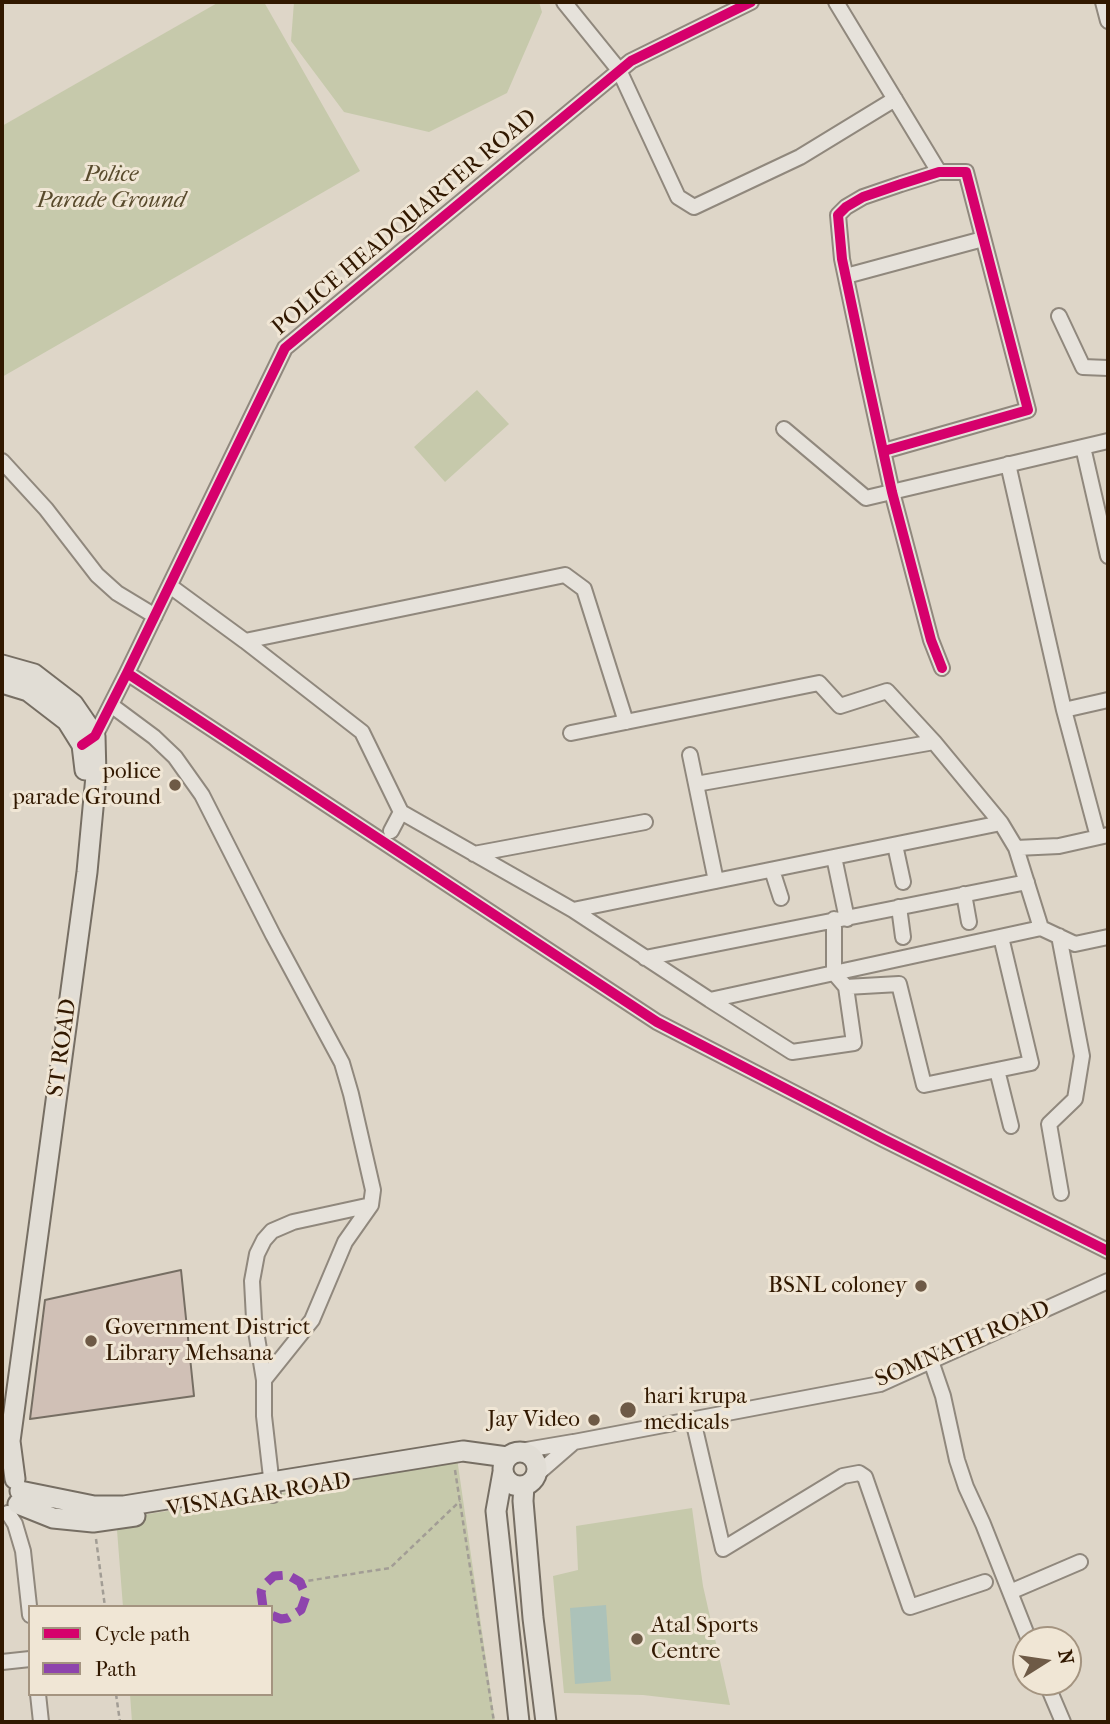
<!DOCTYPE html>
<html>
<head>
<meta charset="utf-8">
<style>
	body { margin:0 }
	#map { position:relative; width:1110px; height:1724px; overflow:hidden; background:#ded6c8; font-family:"IM FELL French Canon",serif }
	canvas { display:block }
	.frame { position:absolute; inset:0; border:4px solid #311800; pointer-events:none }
	.legend { position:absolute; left:28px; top:1605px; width:245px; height:91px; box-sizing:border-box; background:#f0e6d5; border:2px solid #a49480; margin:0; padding:9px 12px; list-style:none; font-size:21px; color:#311800 }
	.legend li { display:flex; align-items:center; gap:14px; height:35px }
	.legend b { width:35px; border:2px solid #a49480 }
	.north { position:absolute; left:1012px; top:1626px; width:70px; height:70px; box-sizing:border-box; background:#f0e6d5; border:2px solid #a49480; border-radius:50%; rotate:78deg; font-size:19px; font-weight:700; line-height:28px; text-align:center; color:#311800 }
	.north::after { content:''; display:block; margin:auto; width:24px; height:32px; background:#6e5a46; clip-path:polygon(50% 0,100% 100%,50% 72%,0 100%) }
</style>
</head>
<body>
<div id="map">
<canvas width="1110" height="1724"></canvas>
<div class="frame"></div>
<ul class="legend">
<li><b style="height:9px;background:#d6006c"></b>Cycle path</li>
<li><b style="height:9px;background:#8e44ad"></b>Path</li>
</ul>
<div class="north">N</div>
</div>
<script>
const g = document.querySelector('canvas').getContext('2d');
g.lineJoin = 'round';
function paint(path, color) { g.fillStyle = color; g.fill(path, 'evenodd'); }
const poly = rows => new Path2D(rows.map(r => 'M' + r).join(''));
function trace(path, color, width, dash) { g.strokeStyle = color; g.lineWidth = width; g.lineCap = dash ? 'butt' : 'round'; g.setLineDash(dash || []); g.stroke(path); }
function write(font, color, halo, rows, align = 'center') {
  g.font = font + ' "IM FELL French Canon",serif'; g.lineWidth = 6; g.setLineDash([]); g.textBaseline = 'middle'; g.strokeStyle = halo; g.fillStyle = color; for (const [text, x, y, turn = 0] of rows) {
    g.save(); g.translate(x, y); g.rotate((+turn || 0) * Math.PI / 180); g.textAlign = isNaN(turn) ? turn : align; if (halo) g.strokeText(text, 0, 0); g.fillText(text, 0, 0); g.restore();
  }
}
const green = poly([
	[219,2,264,2,360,171,2,377,2,126],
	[294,2,539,2,542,12,507,93,429,132,344,112,291,41],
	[477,390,509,424,445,482,414,447],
	[457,1458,495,1722,132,1722,130,1694,271,1694,271,1607,123,1607,117,1530,148,1514,273,1495],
	[692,1508,703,1586,730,1705,643,1695,564,1693,553,1576,578,1570,576,1526]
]);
const water = poly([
	[606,1605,611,1681,575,1684,570,1608]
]);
const building = poly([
	[181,1270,194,1396,30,1419,45,1300,181,1270]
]);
const path = poly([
	[455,1470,494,1722],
	[96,1539,105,1607],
	[300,1582,390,1568,460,1501],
	[116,1694,120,1722]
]);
const minor = poly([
	[564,2,619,70,678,197,694,207,800,157,895,99],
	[836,2,939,172],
	[1103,2,1108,21],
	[846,276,983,239],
	[1059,316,1083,367,1108,368],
	[784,429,866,498,1108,441],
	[1083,447,1108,556],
	[884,451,1028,410,966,172,939,172,901,184,863,197,846,207,838,215,842,259,866,373,892,492,931,640,942,668],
	[2,461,46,509,97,575,117,593,155,616],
	[1008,464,1064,710],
	[170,586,245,641,565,575,584,589,626,722],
	[245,641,362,732,401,812,391,831],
	[127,673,657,1022,883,1139,1108,1251],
	[111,705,154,737,175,757,202,795,273,935,342,1063,351,1094,373,1190,371,1205,345,1242,312,1320,264,1380,264,1416,273,1495],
	[571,733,819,683,840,706,887,691,934,742],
	[89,740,95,736,127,673,285,348,631,61,751,2],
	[690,755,716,881],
	[696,784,934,742,1001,823],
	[401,812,573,910,1001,823,1016,848,1059,846,1108,835],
	[1098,837,1064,710,1108,700],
	[895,845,903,882],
	[1016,848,1041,928],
	[474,854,645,822],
	[834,857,847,919],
	[772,870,781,898],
	[964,894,969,922],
	[899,907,903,937],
	[573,910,710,1000,1041,928,1075,944,1108,937],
	[834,919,834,973,846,987,899,984,924,1085,1031,1063,1001,937],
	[1059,936,1082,1056,1075,1099,1049,1124,1061,1193],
	[645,958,1027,882],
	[710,1000,792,1052,854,1043,846,987],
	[997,1070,1011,1126],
	[931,1361,943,1396,957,1460,966,1487,983,1524,1029,1640],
	[264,1380,254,1319,252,1281,257,1254,264,1240,272,1231,293,1222,371,1205],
	[693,1420,723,1549,843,1476,859,1473,865,1477,910,1607,985,1582],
	[520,1451,573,1442],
	[536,1475,574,1442,880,1384,1108,1281],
	[8,1513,15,1524,23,1551,30,1615],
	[1010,1592,1080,1562],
	[2,1662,30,1659],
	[1046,1682,1063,1722],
	[38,1694,41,1722]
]);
const major = poly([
	[2,665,34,674,73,704,95,736,96,776,87,872,10,1441,15,1479],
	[2,683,28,691,67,721,82,745,85,770],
	'503 1469a17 17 0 1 1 34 0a17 17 0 1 1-34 0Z',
	[503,1472,496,1511,519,1722],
	[524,1486,523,1501,533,1618,546,1722],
	[20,1491,94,1506,124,1506,463,1451,507,1457],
	[18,1504,53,1518,93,1522,135,1516]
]);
const quiet = poly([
	[263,1607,261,1592,263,1586,274,1576,288,1575,300,1582,306,1596,301,1610,288,1618,281,1619,271,1615]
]);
const cycleway = poly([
	[884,451,1028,410,966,172,939,172,901,184,863,197,846,207,838,215,842,259,866,373,892,492,931,640,942,668],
	[127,673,657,1022,883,1139,1108,1251],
	[82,745,95,736,127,673,285,348,631,61,751,2]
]);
const markers = [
	[175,785,7,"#6e5a46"],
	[921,1286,7,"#6e5a46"],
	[91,1341,7,"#6e5a46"],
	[628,1410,9,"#6e5a46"],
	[594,1420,7,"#6e5a46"],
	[637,1639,7,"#6e5a46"]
];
const parkNames = [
	["Police",111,175],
	["Parade Ground",111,201]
];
const streetNames = [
	["POLICE HEADQUARTER ROAD",405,223,-40],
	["ST ROAD",63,1048,-82],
	["SOMNATH ROAD",963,1345,-23],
	["VISNAGAR ROAD",259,1496,-9]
];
const poiNames = [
	["police",161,772],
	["parade Ground",161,798],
	["BSNL coloney",907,1286],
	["Government District",105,1328,"left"],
	["Library Mehsana",105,1354,"left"],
	["hari krupa",644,1397,"left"],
	["medicals",644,1423,"left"],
	["Jay Video",580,1420],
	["Atal Sports",651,1626,"left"],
	["Centre",651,1652,"left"]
];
paint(green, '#c6c9ab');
paint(water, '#acc2b9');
paint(building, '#d0c0b6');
trace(building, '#766e63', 2);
trace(minor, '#90887d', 18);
trace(major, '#766e63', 23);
trace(path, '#a29d95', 2.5, [5, 3.5]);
trace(minor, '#e6e2db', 14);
trace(major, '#e1ddd5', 19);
trace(quiet, '#8e44ad', 9, [18, 9]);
trace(cycleway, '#d6006c', 10);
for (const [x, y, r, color] of markers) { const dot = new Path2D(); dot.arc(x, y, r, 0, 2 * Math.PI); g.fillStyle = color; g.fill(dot); trace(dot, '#f0e6d5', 2.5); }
write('italic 23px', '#584a2c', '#f0e6d5', parkNames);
write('23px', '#311800', '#f0e6d5', streetNames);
write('23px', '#311800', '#f0e6d5', poiNames, 'right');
</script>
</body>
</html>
